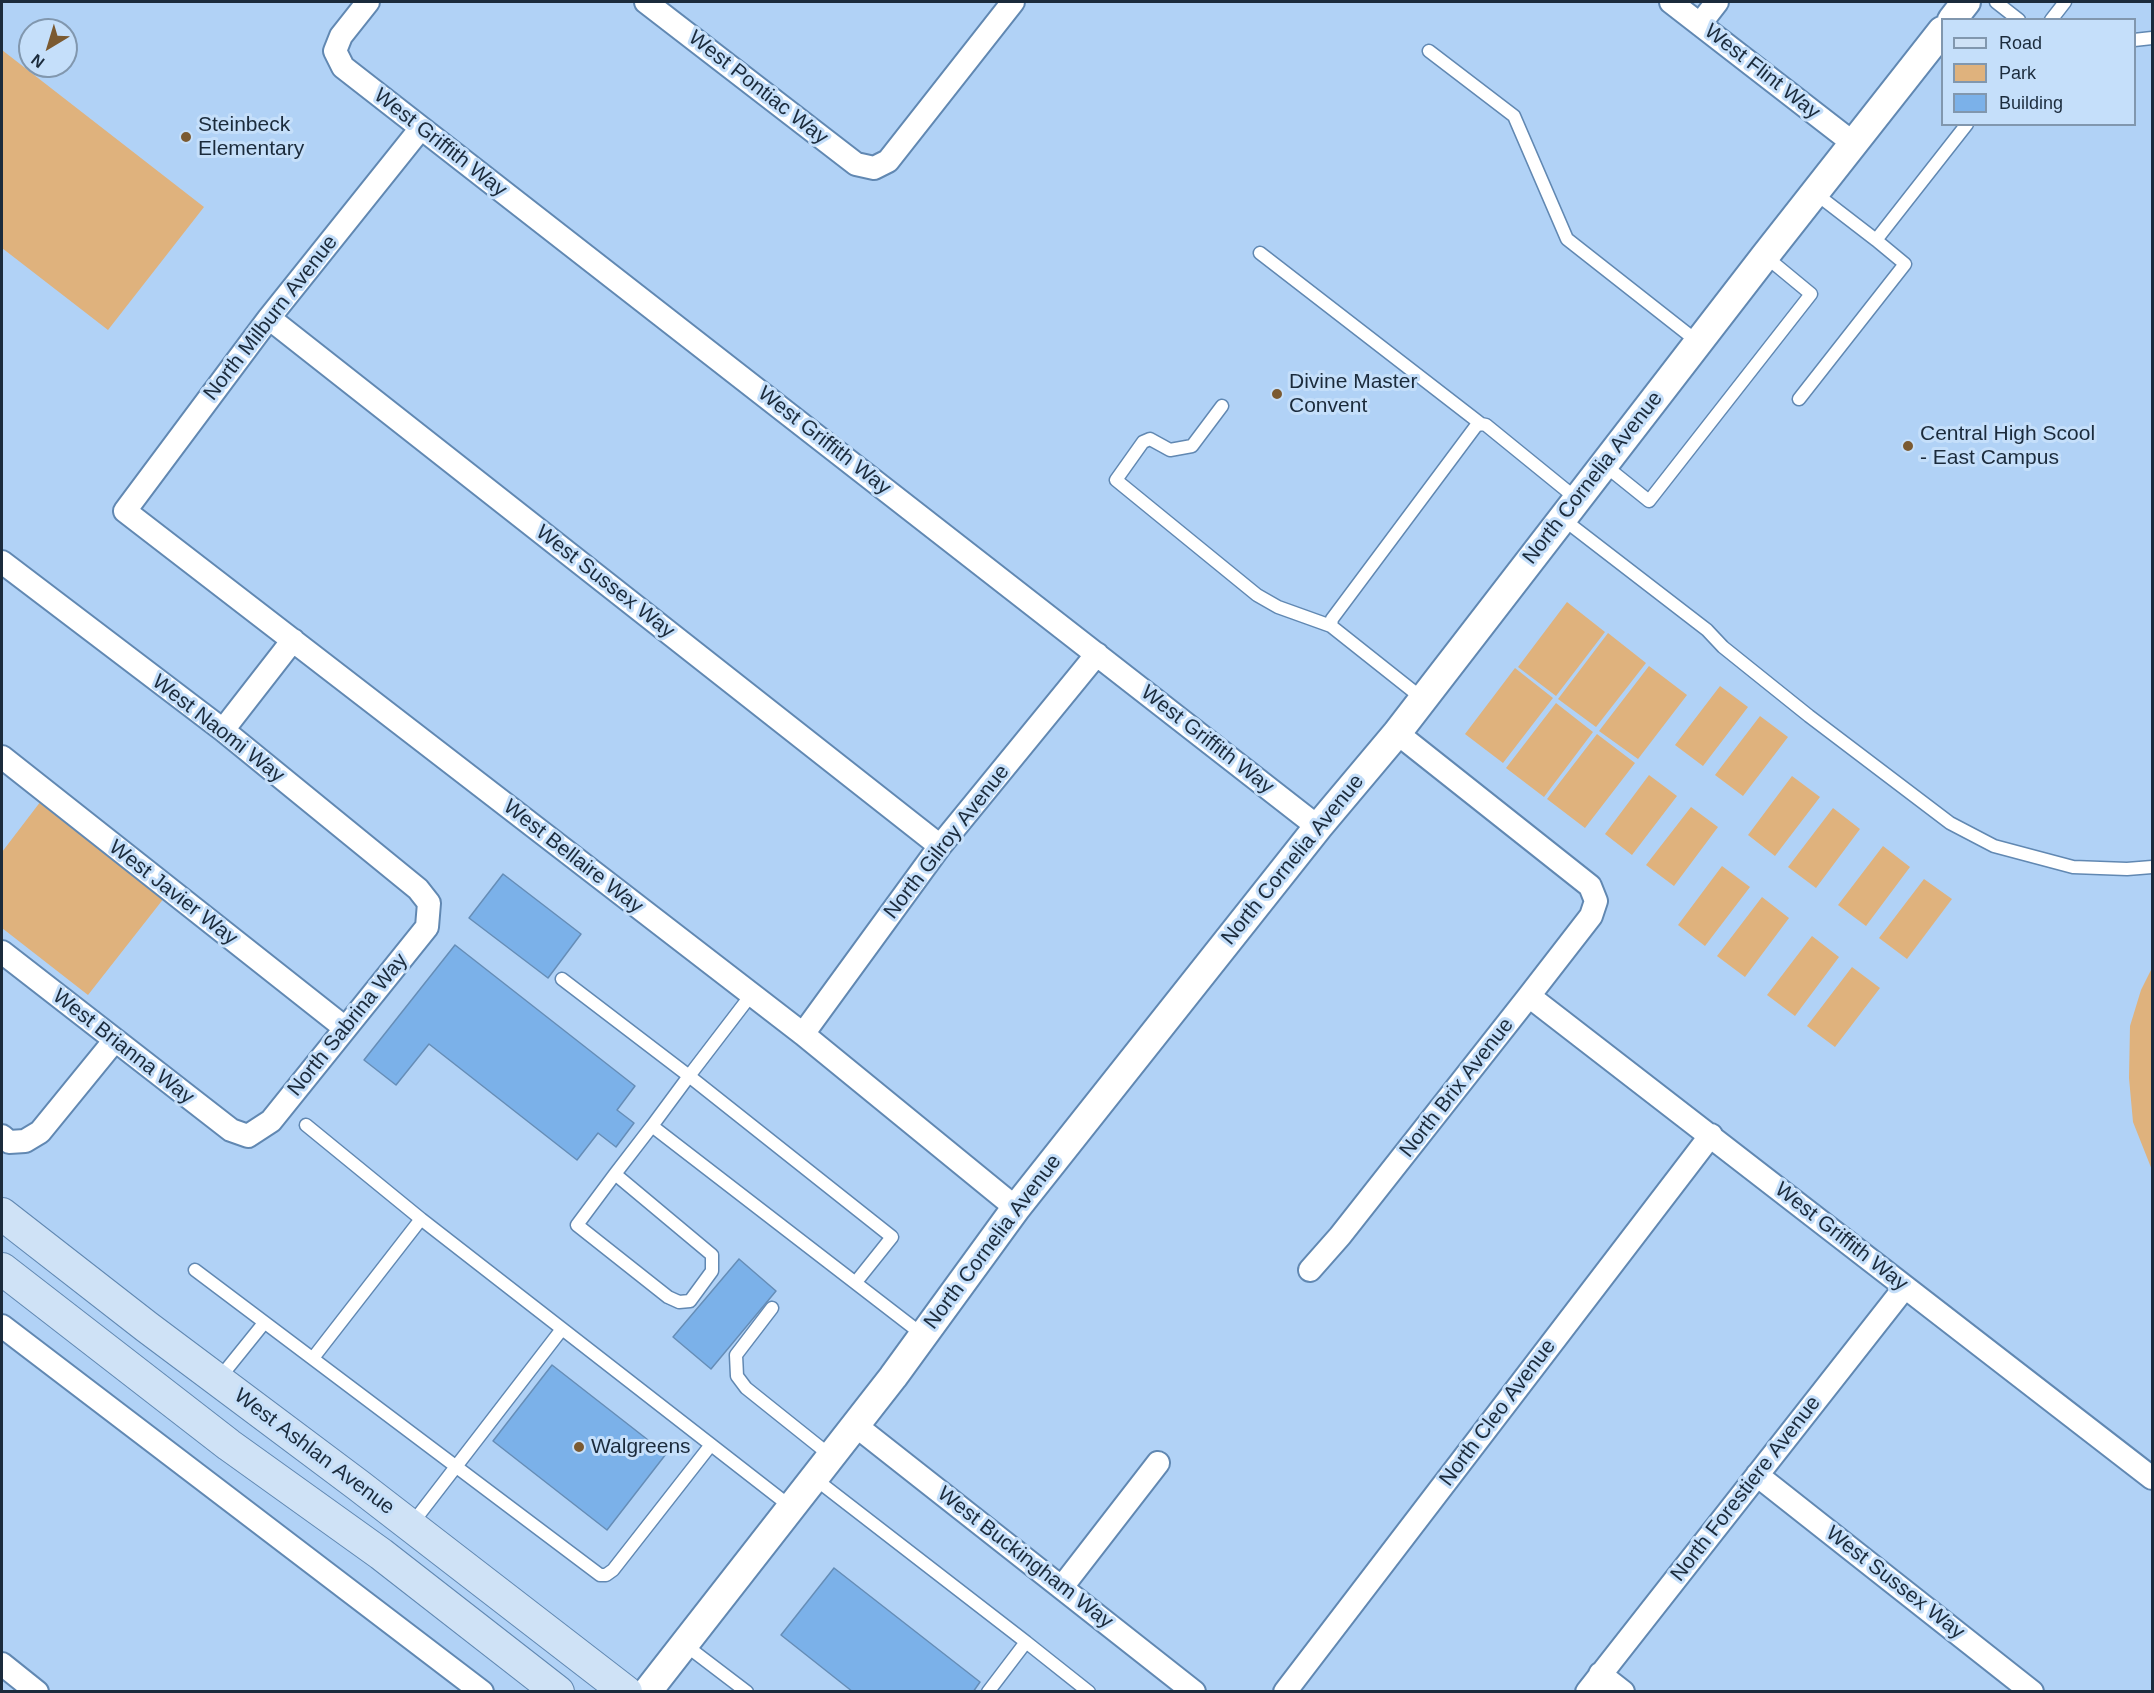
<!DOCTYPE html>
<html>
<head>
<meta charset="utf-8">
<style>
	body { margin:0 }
	#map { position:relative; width:2154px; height:1693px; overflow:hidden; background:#b1d2f6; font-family:Arial,sans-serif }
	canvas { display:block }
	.frame { position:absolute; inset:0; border:3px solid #1b2b3c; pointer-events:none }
	.legend { position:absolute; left:1941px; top:18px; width:195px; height:108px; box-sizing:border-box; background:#c5dffa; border:2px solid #8197ae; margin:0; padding:8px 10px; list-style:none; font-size:18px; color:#1b2b3c }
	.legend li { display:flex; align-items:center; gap:12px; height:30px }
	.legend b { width:30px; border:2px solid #8197ae }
	.north { position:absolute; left:18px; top:18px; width:60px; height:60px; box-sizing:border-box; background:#c5dffa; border:2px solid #8197ae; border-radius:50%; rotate:218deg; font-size:16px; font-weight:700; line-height:24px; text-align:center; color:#1b2b3c }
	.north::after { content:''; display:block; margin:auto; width:21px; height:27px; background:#7b5a31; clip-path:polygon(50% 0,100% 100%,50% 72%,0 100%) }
</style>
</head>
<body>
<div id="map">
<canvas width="2154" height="1693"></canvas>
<div class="frame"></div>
<ul class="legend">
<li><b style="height:8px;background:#cfe2f6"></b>Road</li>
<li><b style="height:16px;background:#dfb27d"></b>Park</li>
<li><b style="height:16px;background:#7bb1e9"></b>Building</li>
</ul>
<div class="north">N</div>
</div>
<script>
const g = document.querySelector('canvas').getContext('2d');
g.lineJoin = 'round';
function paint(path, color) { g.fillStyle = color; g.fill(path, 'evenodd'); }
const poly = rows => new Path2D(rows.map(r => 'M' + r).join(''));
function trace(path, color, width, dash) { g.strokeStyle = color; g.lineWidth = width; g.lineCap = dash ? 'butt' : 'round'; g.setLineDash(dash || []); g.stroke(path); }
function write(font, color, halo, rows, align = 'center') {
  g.font = font + ' Arial,sans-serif'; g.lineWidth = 6; g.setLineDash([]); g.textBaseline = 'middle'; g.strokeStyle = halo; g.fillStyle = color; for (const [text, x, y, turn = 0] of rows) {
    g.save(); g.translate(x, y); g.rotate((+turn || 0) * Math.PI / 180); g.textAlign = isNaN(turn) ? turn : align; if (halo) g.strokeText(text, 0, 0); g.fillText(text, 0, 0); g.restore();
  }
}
const green = poly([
	[2,50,204,207,108,330,2,248],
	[1567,602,1605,632,1556,696,1518,667],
	[1608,633,1646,663,1596,727,1558,699],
	[1649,666,1687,695,1638,759,1599,731],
	[1515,668,1553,698,1503,763,1465,734],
	[1720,686,1748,707,1703,766,1675,745],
	[1556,703,1593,732,1544,797,1506,768],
	[1760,716,1788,737,1743,796,1715,775],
	[1597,734,1635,763,1585,828,1547,799],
	[1649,775,1677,796,1632,855,1605,834],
	[1792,776,1820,797,1775,856,1748,835],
	[44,797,168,893,88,995,2,928,2,852],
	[1691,807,1718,827,1674,886,1646,865],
	[1833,808,1860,829,1816,888,1788,867],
	[1883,846,1910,867,1866,926,1838,905],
	[1722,866,1750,887,1705,946,1678,925],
	[1924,879,1952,899,1907,959,1879,938],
	[1762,897,1789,918,1745,977,1717,956],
	[1812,936,1839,957,1795,1016,1767,995],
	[1852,967,1880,988,1835,1047,1807,1026],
	[2152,968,2152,1170,2133,1122,2129,1078,2130,1026,2141,990]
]);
const building = poly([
	[503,874,581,934,548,978,469,918,503,874],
	[455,945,635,1086,617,1110,634,1123,616,1147,598,1133,577,1160,429,1044,396,1085,364,1060,455,945],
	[739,1259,776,1291,711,1369,673,1337,739,1259],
	[552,1365,666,1454,607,1530,493,1441,552,1365],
	[834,1568,980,1682,973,1692,853,1692,781,1635,834,1568]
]);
const service = poly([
	[1996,2,2019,20],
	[2051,20,2065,2],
	[2134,40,2152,38],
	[1429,51,1514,116,1567,239,1698,342],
	[1815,193,1876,240,1967,124],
	[1260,253,1481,424,1486,425,1577,499],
	[1799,399,1905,264,1876,240],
	[1222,406,1192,446,1170,450,1150,439,1143,442,1116,480,1257,595,1278,607,1331,626,1423,699],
	[1603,464,1649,501,1811,294,1765,256],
	[1563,519,1707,630,1723,647,1809,716,1950,823,1994,846,2073,867,2127,869,2152,867],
	[1331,626,1332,619,1476,426,1481,424],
	[562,979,689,1076,751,995],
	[306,1125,421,1219],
	[615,1174,712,1255,712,1271,690,1301,679,1302,668,1297,577,1225,615,1174,652,1126],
	[195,1270,600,1575,606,1575,613,1570,710,1446],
	[856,1282,892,1237,689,1076,652,1126,923,1335],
	[772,1308,736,1355,737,1376,746,1388,831,1456],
	[313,1358,421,1219,791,1507],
	[218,1380,264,1323],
	[814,1478,1026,1642,988,1692],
	[411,1525,562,1329],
	[1026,1642,1089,1692],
	[684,1644,747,1692]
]);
const minor = poly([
	[368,2,341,36,335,51,343,67,1318,827],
	[646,2,856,164,874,168,888,161,1013,2],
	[1671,2,1853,143],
	[1700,24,1717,2],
	[421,128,269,318,125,511,803,1034,1016,1208],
	[269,318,940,846],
	[2,562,223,730,418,889,429,903,427,927,271,1121,248,1136,231,1130,2,952],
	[223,730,293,640],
	[2,757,345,1028],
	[1529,996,2152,1478],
	[803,1034,940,846,1097,654],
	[2,1136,9,1142,25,1141,40,1132,115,1040],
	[1310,1270,1340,1236,1529,996,1591,916,1596,901,1590,886,1397,733],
	[2,1326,482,1692],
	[855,1425,1194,1692],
	[1757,1475,2032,1692],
	[1062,1587,1158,1463],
	[2,1664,37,1692],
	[1600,1674,1623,1692],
	[1285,1692,1711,1135],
	[1587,1692,1905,1287]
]);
const tertiary = poly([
	[1952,20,1966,2],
	[647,1692,893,1377,1016,1208,1318,827,1397,733,1765,256,1942,31]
]);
const secondary = poly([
	[2,1214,147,1327,358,1485,626,1692],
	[2,1269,229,1445,381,1554,558,1692]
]);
const markers = [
	[186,137,6,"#7b5a31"],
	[1277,394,6,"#7b5a31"],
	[1908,446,6,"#7b5a31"],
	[579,1447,6,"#7b5a31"]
];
const streetNames = [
	["West Flint Way",1762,72,38],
	["West Pontiac Way",758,88,38],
	["West Griffith Way",440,143,38],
	["North Milburn Avenue",271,318,-52],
	["West Griffith Way",824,441,38],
	["North Cornelia Avenue",1593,478,-52],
	["West Sussex Way",605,582,38],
	["West Naomi Way",218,729,38],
	["West Griffith Way",1207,740,38],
	["North Gilroy Avenue",947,842,-52],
	["West Bellaire Way",573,857,38],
	["North Cornelia Avenue",1293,860,-51],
	["West Javier Way",173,893,38],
	["North Sabrina Way",348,1025,-51],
	["West Brianna Way",123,1047,38],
	["North Brix Avenue",1457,1088,-52],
	["West Griffith Way",1841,1237,38],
	["North Cornelia Avenue",993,1242,-53],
	["North Cleo Avenue",1498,1413,-53],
	["West Ashlan Avenue",314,1452,37],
	["North Forestiere Avenue",1746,1489,-52],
	["West Buckingham Way",1025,1558,38],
	["West Sussex Way",1895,1583,38]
];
const poiNames = [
	["Steinbeck",198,125],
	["Elementary",198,149],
	["Divine Master",1289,382],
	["Convent",1289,406],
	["Central High Scool",1920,434],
	["- East Campus",1920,458],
	["Walgreens",591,1447]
];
paint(green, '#dfb27d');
paint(building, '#7bb1e9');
trace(building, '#658db7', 1.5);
trace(service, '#6188b2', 15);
trace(minor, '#6188b2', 26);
trace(tertiary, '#6188b2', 32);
trace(secondary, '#6188b2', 34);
trace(service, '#fff', 12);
trace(minor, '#fff', 22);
trace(tertiary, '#fff', 28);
trace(secondary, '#cfe2f6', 32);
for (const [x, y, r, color] of markers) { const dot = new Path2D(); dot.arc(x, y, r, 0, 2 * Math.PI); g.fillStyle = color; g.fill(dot); trace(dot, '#c5dffa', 2); }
write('21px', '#1b2b3c', '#c5dffa', streetNames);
write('21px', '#1b2b3c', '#c5dffa', poiNames, 'left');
</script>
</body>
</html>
